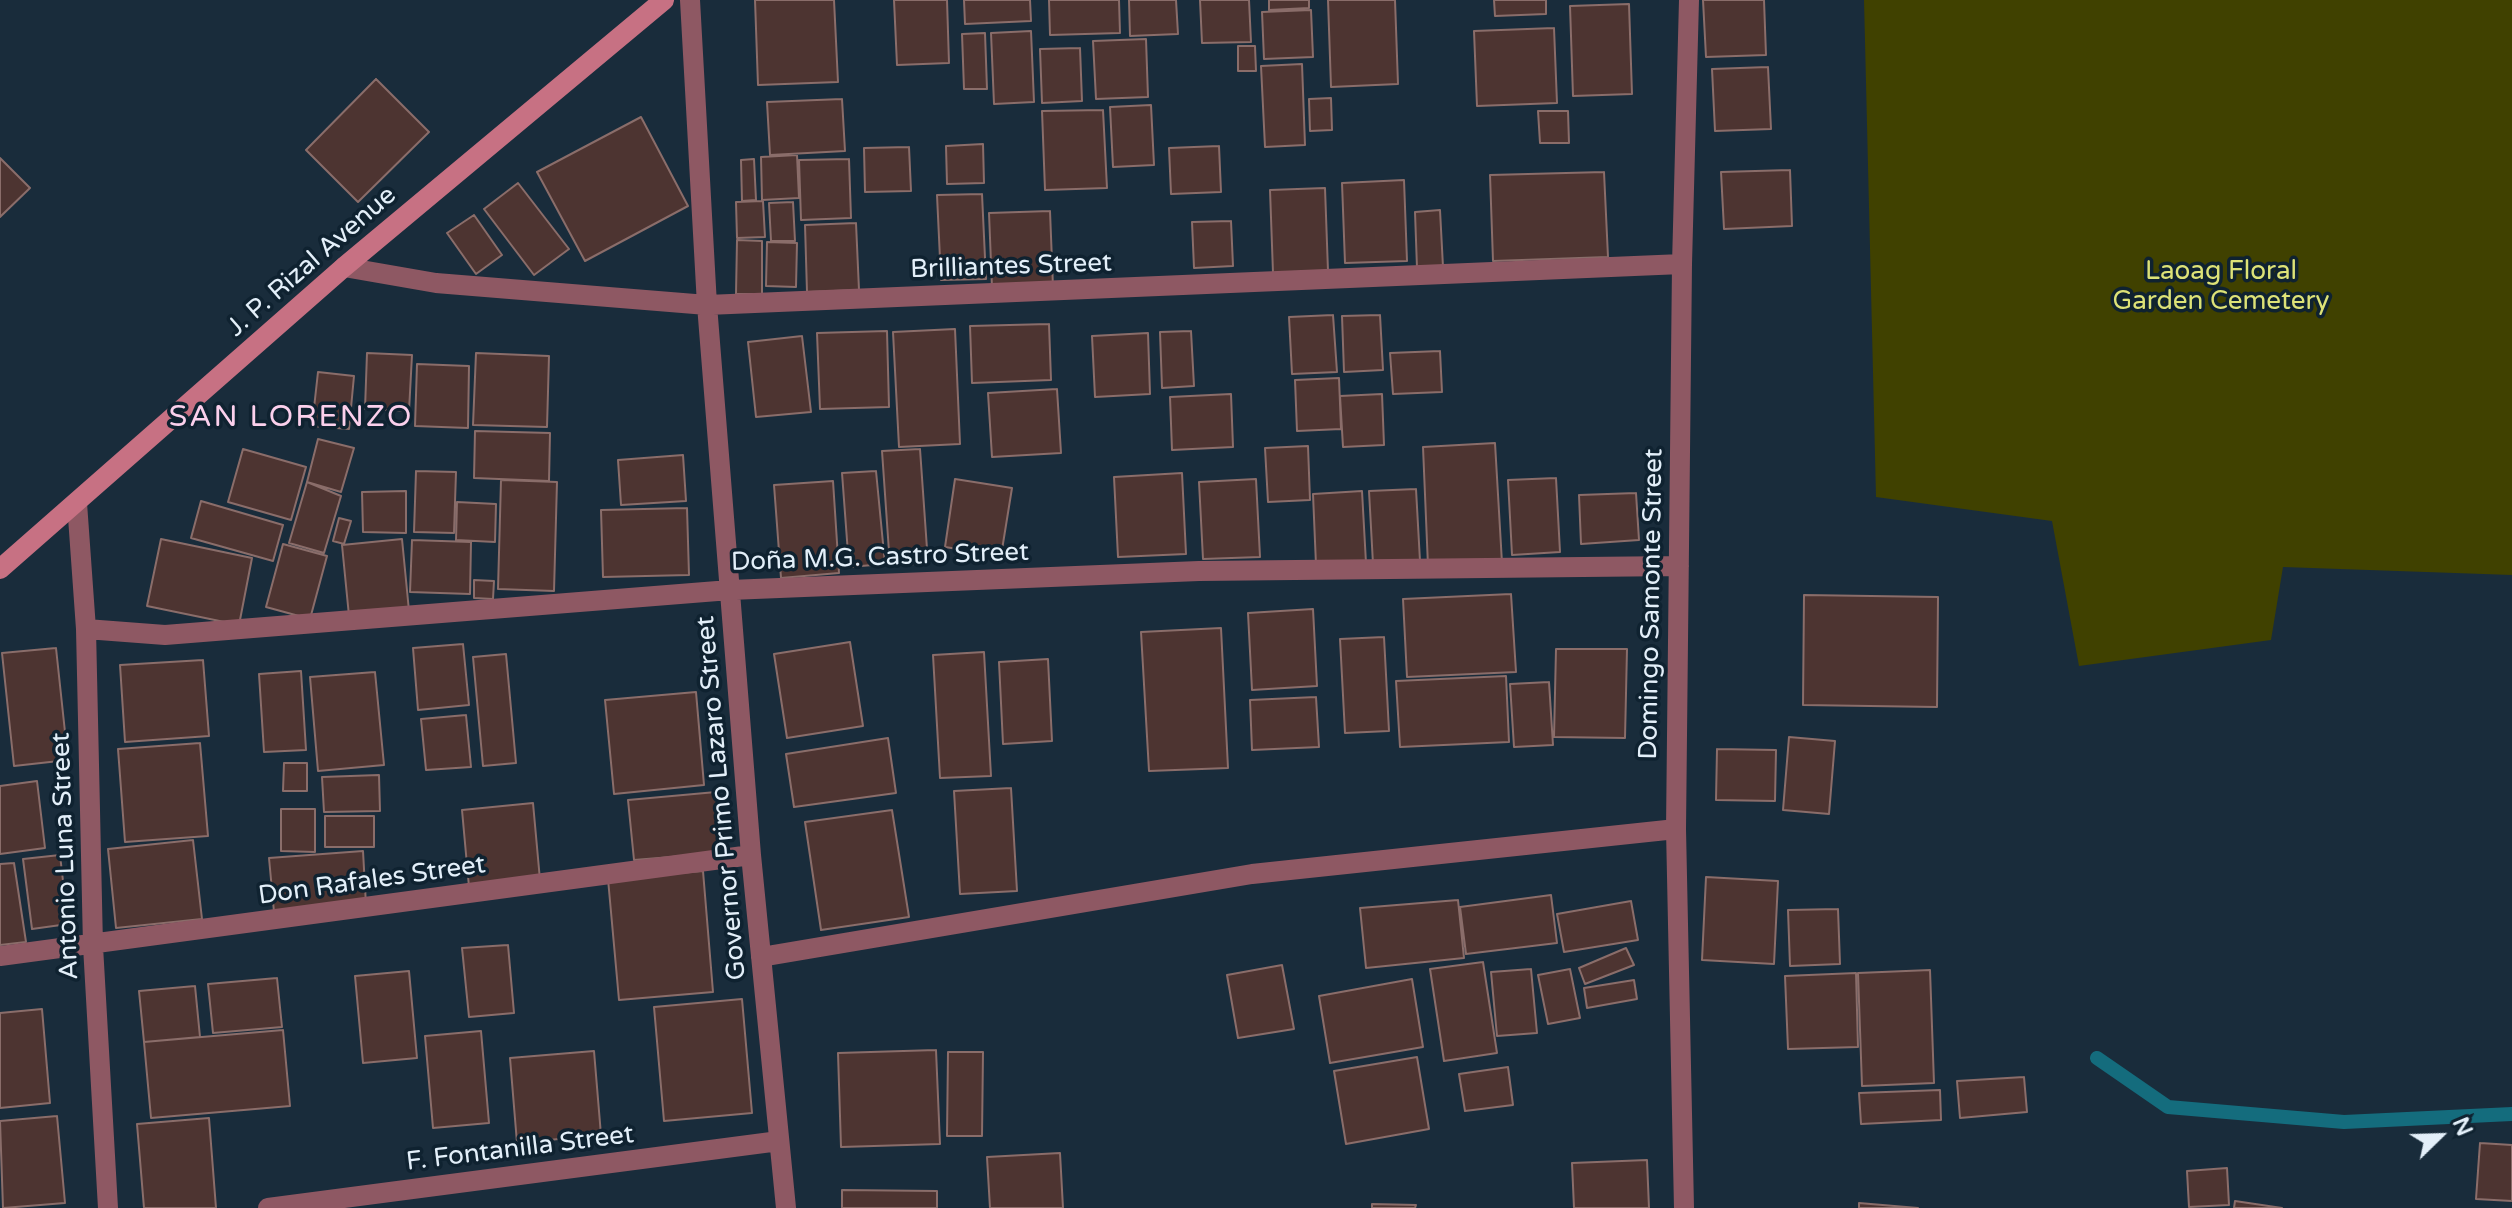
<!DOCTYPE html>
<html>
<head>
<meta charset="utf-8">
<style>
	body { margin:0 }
	#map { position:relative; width:2512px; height:1208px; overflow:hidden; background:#192c3b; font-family:"Varela Round",sans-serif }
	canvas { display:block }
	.north { position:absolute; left:2400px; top:1096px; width:80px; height:80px; -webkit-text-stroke:6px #0f2230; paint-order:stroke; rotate:67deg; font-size:22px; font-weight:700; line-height:32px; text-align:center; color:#e3eff9 }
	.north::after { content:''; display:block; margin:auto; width:28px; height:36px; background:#e3eff9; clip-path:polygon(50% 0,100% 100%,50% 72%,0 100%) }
</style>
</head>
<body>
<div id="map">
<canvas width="2512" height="1208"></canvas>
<div class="north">N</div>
</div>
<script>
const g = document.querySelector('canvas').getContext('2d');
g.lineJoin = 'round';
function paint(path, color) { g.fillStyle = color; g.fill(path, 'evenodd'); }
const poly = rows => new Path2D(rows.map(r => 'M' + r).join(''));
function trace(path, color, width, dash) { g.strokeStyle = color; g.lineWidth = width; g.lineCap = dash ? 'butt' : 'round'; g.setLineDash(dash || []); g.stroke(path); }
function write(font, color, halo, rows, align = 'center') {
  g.font = font + ' "Varela Round",sans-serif'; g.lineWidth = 7; g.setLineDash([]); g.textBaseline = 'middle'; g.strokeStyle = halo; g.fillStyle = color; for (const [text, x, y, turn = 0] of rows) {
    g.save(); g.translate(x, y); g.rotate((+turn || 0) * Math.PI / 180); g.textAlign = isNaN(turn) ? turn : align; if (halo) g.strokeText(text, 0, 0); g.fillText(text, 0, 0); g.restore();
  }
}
const green = poly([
	[1864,0,2512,0,2512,575,2283,567,2271,640,2079,666,2052,521,1876,497]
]);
const stream = poly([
	[2097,1058,2168,1107,2344,1122,2512,1114]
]);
const building = poly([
	[755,0,834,0,838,82,758,85,755,0],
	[894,0,947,0,949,63,897,65,894,0],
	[964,0,1030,0,1031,21,965,24,964,0],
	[1049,0,1119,0,1120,33,1050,35,1049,0],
	[1129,0,1176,0,1178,34,1130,36,1129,0],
	[1200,0,1249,0,1251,42,1202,43,1200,0],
	[1269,0,1309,0,1309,8,1269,10,1269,0],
	[1328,0,1395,0,1398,84,1331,87,1328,0],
	[1494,0,1546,0,1546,14,1495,16,1494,0],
	[1703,0,1764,0,1766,55,1706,57,1703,0],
	[1629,4,1632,94,1573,96,1570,6,1629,4],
	[1311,10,1313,57,1264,59,1262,12,1311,10],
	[1554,28,1557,103,1477,106,1474,31,1554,28],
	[1031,31,1034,102,994,104,991,33,1031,31],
	[985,33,987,89,964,89,962,34,985,33],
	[1146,39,1148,97,1096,99,1093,41,1146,39],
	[1238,46,1255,46,1256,71,1238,71,1238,46],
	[1080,48,1082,101,1042,103,1040,49,1080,48],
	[1302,64,1305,145,1265,147,1261,66,1302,64],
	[1768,67,1771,129,1715,131,1712,69,1768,67],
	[376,79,429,132,358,202,306,150,376,79],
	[1331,98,1332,130,1310,131,1309,99,1331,98],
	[842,99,845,151,770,155,767,102,842,99],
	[1151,105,1154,165,1113,167,1110,107,1151,105],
	[1103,110,1107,188,1045,190,1042,111,1103,110],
	[1538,111,1568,111,1569,143,1540,143,1538,111],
	[641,117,688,206,585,261,537,172,641,117],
	[983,144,984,183,947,184,946,146,983,144],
	[1219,146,1221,192,1171,194,1169,148,1219,146],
	[909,147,911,191,865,192,864,148,909,147],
	[797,155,799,198,762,200,761,157,797,155],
	[0,158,30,188,0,217,0,158],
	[754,159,756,200,742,201,741,160,754,159],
	[849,159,851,218,801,220,799,160,849,159],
	[1790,170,1792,226,1724,229,1721,172,1790,170],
	[1604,172,1608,257,1493,261,1490,175,1604,172],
	[1404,180,1407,261,1345,263,1342,183,1404,180],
	[518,183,569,249,534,275,484,209,518,183],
	[1325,188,1328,271,1273,273,1270,190,1325,188],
	[982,194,986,279,941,280,937,195,982,194],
	[763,201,765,237,737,238,736,202,763,201],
	[793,202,795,241,771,241,769,203,793,202],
	[1440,210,1443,267,1417,268,1415,212,1440,210],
	[1050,211,1053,287,992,288,989,213,1050,211],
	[474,215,502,255,476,274,447,233,474,215],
	[1231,221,1233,266,1194,268,1192,222,1231,221],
	[856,223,859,290,807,292,805,225,856,223],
	[737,240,762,241,762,294,736,294,737,240],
	[767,242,797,243,796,287,766,286,767,242],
	[1333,315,1337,372,1292,374,1289,317,1333,315],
	[1380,315,1383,370,1344,372,1342,316,1380,315],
	[1049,324,1051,380,972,383,970,326,1049,324],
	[955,329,960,444,899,447,893,332,955,329],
	[887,331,889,407,820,409,817,333,887,331],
	[1191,331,1194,386,1162,388,1160,332,1191,331],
	[1148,333,1150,394,1095,397,1092,336,1148,333],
	[802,336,811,412,756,417,748,342,802,336],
	[1440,351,1442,392,1393,394,1390,353,1440,351],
	[367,353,412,355,409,411,365,409,367,353],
	[476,353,549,356,547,427,473,425,476,353],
	[417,364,469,366,468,428,415,426,417,364],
	[318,372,354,376,349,429,312,426,318,372],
	[1339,378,1341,429,1297,431,1295,380,1339,378],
	[1057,389,1061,453,992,457,988,393,1057,389],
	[1231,394,1233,447,1172,450,1170,397,1231,394],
	[1382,394,1384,445,1343,447,1340,396,1382,394],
	[475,431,550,433,549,481,474,478,475,431],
	[318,439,354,448,341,492,307,482,318,439],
	[1495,443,1502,563,1428,566,1423,447,1495,443],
	[1308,446,1310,500,1268,502,1265,448,1308,446],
	[243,449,306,467,291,520,228,502,243,449],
	[920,449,928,563,890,566,882,451,920,449],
	[683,455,686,501,621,505,618,460,683,455],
	[416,471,456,472,454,533,414,532,416,471],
	[876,471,885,564,849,567,842,473,876,471],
	[1182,473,1186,554,1118,557,1114,477,1182,473],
	[1556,478,1560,552,1512,555,1508,480,1556,478],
	[955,479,1012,488,1001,556,945,547,955,479],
	[1256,479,1260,557,1203,559,1199,482,1256,479],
	[501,480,557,482,554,591,498,589,501,480],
	[833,481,839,573,781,578,774,485,833,481],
	[307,482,341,496,324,553,289,543,307,482],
	[1416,489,1420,561,1373,564,1369,491,1416,489],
	[406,491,406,533,363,532,362,492,406,491],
	[1362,491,1366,563,1316,565,1313,494,1362,491],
	[1636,493,1639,540,1581,544,1579,495,1636,493],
	[201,501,283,525,273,561,191,538,201,501],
	[457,502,496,504,495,542,456,540,457,502],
	[687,508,689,575,603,577,601,510,687,508],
	[339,518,351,521,344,544,333,541,339,518],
	[161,539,252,558,239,625,147,606,161,539],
	[402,539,409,611,349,616,342,545,402,539],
	[412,540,471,542,470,594,410,592,412,540],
	[283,544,327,556,310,619,266,607,283,544],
	[474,580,494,581,493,599,474,598,474,580],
	[1511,594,1516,672,1407,677,1403,599,1511,594],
	[1804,595,1938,597,1937,707,1803,705,1804,595],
	[1313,609,1317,686,1252,690,1248,613,1313,609],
	[1221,628,1228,768,1149,771,1141,632,1221,628],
	[1384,637,1389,731,1345,733,1340,639,1384,637],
	[850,642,863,726,787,738,774,654,850,642],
	[463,644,469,705,418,710,413,648,463,644],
	[56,648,68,760,14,766,2,653,56,648],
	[1556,649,1627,649,1625,738,1554,737,1556,649],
	[984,652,991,776,940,778,933,655,984,652],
	[506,654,516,763,483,766,473,657,506,654],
	[1048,659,1052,741,1003,744,999,662,1048,659],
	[203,660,209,736,125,742,120,665,203,660],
	[301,671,306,750,264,752,259,674,301,671],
	[375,672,384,765,318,771,310,677,375,672],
	[1506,676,1509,742,1400,747,1396,681,1506,676],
	[1549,682,1553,745,1514,747,1510,684,1549,682],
	[696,692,704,785,614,794,605,700,696,692],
	[1316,697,1319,747,1252,750,1250,700,1316,697],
	[466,715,471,767,426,770,421,719,466,715],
	[1789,737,1835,741,1829,814,1783,810,1789,737],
	[888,738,896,793,794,807,786,754,888,738],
	[200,743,208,836,125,842,118,749,200,743],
	[1717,749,1776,750,1775,801,1716,800,1717,749],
	[284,763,307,763,307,791,283,791,284,763],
	[379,775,380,811,324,812,322,777,379,775],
	[37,781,45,848,0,854,0,786,37,781],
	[1011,788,1017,891,960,894,954,791,1011,788],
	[716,792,721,853,634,860,628,800,716,792],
	[533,803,540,880,469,887,462,810,533,803],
	[281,809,315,809,315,852,281,851,281,809],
	[892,810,909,917,821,930,805,822,892,810],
	[325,816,374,816,374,847,325,847,325,816],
	[193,840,202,919,116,928,108,849,193,840],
	[363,851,366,905,274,912,269,858,363,851],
	[60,855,68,924,32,929,23,859,60,855],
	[14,863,26,942,0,945,0,864,14,863],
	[703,871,713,992,619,1000,608,879,703,871],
	[1706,877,1778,881,1774,964,1702,960,1706,877],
	[1551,895,1557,943,1466,954,1460,907,1551,895],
	[1458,900,1464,958,1366,968,1360,908,1458,900],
	[1631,901,1638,940,1564,952,1557,914,1631,901],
	[1838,909,1840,964,1790,966,1788,910,1838,909],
	[508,945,514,1013,469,1017,462,948,508,945],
	[1626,948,1634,965,1585,984,1579,968,1626,948],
	[1483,962,1497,1053,1444,1061,1430,969,1483,962],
	[1282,965,1294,1029,1238,1038,1227,975,1282,965],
	[1531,969,1537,1033,1497,1036,1491,972,1531,969],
	[1570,969,1580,1018,1548,1024,1538,975,1570,969],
	[1930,970,1934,1083,1862,1086,1858,973,1930,970],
	[409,971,417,1058,363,1063,355,976,409,971],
	[1856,973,1858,1047,1788,1049,1785,976,1856,973],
	[277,978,282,1027,213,1033,208,984,277,978],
	[1412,979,1423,1047,1330,1063,1319,996,1412,979],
	[1634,980,1637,999,1587,1008,1584,988,1634,980],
	[195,986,200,1037,144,1042,139,991,195,986],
	[742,999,752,1113,664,1121,654,1007,742,999],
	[42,1009,50,1103,0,1108,0,1013,42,1009],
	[283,1030,290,1106,151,1118,144,1042,283,1030],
	[481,1031,489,1123,433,1128,425,1036,481,1031],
	[936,1050,940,1144,841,1147,838,1053,936,1050],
	[594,1051,601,1135,517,1143,510,1058,594,1051],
	[948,1052,983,1052,982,1136,947,1136,948,1052],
	[1417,1057,1429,1129,1346,1144,1334,1071,1417,1057],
	[1508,1067,1513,1105,1465,1111,1459,1074,1508,1067],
	[2024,1077,2027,1112,1960,1118,1957,1081,2024,1077],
	[1940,1090,1941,1120,1861,1124,1859,1093,1940,1090],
	[57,1116,65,1203,3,1208,0,1121,57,1116],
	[209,1118,216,1208,144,1208,137,1124,209,1118],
	[2480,1143,2512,1145,2512,1201,2476,1199,2480,1143],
	[1060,1153,1063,1208,990,1208,987,1157,1060,1153],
	[1647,1160,1649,1208,1574,1208,1572,1163,1647,1160],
	[2227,1168,2229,1205,2189,1207,2187,1171,2227,1168],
	[842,1190,937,1191,937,1208,842,1208,842,1190],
	[2235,1201,2282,1208,2234,1208,2235,1201],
	[1859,1203,1918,1208,1859,1208,1859,1203],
	[1372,1204,1416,1205,1415,1208,1372,1208,1372,1204]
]);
const minor = poly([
	[690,0,707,305,751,855,786,1208],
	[344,267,436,283,707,305,1682,264],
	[77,503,86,629,93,946,108,1208],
	[86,629,165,635,730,590,1199,571,1679,566],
	[0,956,751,855],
	[761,957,1252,874,1676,829],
	[268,1208,779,1141],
	[1684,1208,1676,829,1682,264,1689,0]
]);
const secondary = poly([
	[0,569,344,267,664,0]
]);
const streetNames = [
	["J. P. Rizal Avenue",312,262,-41],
	["Brilliantes Street",1011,267,-2],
	["Doña M.G. Castro Street",880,558,-2],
	["Domingo Samonte Street",1652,604,-89],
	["Governor Primo Lazaro Street",722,798,-95],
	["Antonio Luna Street",66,856,-92],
	["Don Rafales Street",372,881,-8],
	["F. Fontanilla Street",520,1149,-7]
];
const parkNames = [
	["Laoag Floral",2221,272],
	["Garden Cemetery",2221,302]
];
const quarterNames = [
	["SAN LORENZO",291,418]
];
paint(green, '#404100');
trace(stream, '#146c7d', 14);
paint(building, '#4d3431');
trace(building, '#8a6d6a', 2);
trace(minor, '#8e5863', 20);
trace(secondary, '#c77183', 20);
write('26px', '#e3eff9', '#0f2230', streetNames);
write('26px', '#dde277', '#0f2230', parkNames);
g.letterSpacing = '2px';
write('30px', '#fbd0ec', '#0f2230', quarterNames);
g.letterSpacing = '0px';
</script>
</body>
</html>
